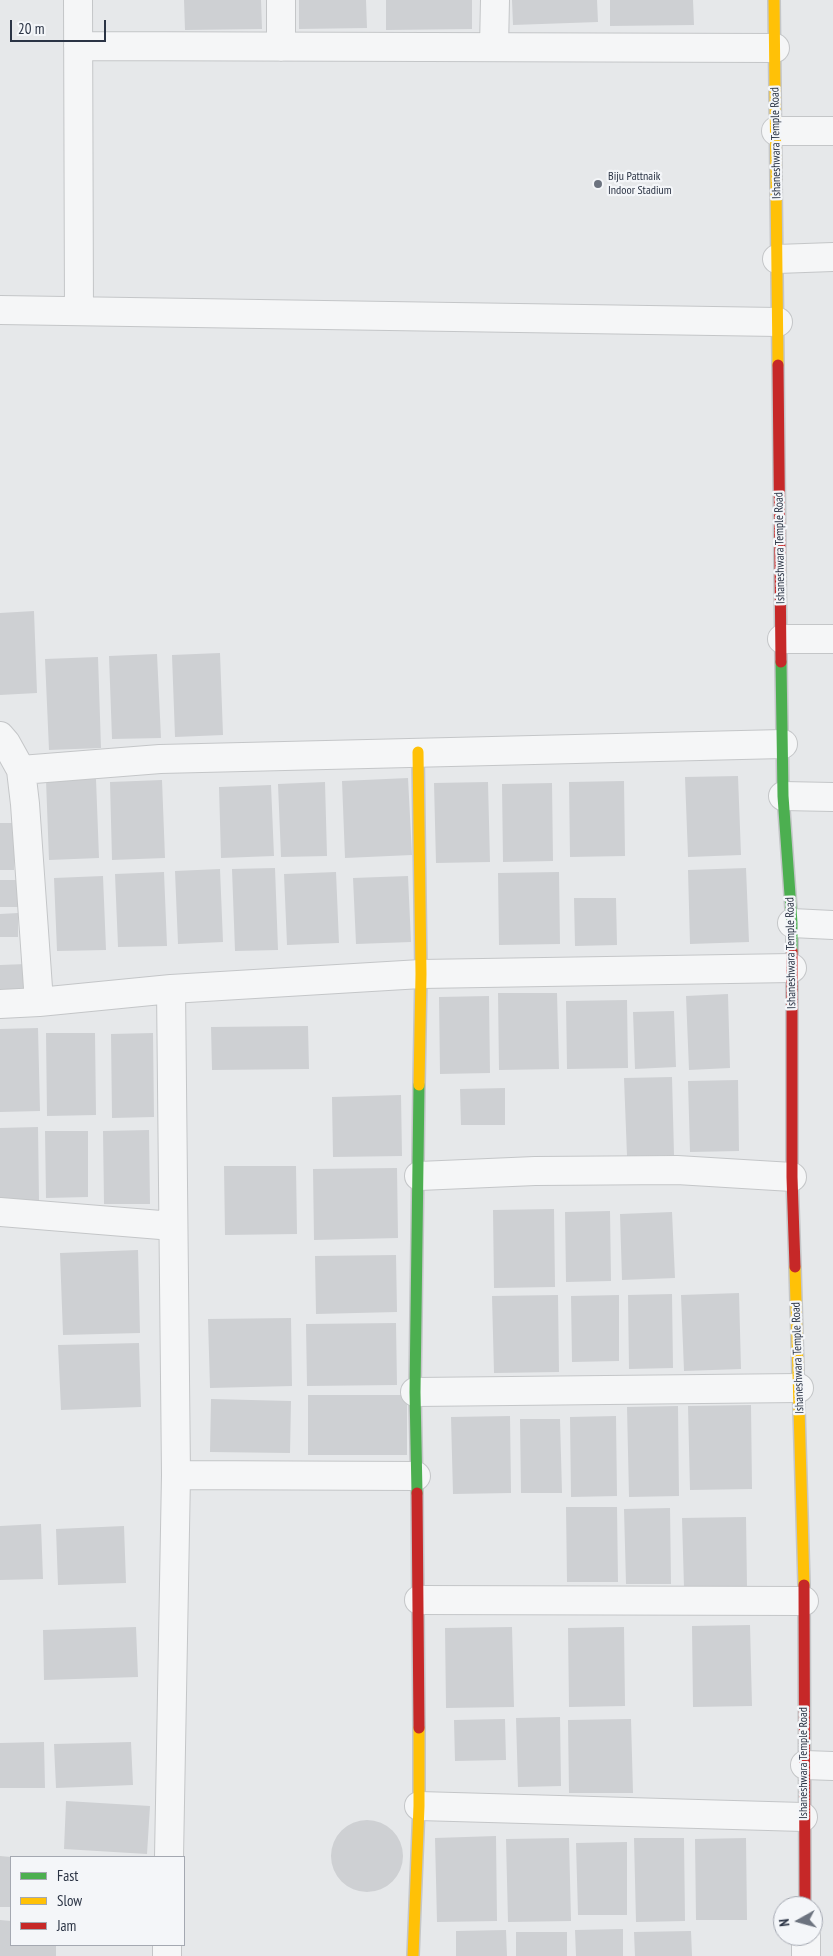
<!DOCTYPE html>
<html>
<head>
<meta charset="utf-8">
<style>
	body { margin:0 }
	#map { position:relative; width:833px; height:1956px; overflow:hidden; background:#e6e8ea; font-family:"PT Sans Narrow",sans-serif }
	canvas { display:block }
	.legend { position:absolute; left:10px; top:1856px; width:175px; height:90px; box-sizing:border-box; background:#f4f6f9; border:1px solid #a4a8b1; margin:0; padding:6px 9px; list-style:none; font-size:15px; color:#2b3445 }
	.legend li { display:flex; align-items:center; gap:10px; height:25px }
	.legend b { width:25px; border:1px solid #a4a8b1 }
	.north { position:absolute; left:773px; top:1896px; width:50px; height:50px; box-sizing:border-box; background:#f4f6f9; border:1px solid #a4a8b1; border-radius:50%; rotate:263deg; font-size:14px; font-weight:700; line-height:20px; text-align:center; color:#2b3445 }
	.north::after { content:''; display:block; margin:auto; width:18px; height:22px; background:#6c737f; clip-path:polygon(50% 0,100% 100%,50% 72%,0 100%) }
	.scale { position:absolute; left:10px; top:20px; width:96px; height:22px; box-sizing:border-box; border:2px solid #2b3445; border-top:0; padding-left:6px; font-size:15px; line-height:18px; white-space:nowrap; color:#2b3445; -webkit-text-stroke:4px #f4f6f9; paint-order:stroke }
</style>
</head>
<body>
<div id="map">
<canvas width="833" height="1956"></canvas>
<ul class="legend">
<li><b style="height:6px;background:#4caf50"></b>Fast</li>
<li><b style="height:6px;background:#ffc107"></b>Slow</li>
<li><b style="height:6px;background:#c62828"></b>Jam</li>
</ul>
<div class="north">N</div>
<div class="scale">20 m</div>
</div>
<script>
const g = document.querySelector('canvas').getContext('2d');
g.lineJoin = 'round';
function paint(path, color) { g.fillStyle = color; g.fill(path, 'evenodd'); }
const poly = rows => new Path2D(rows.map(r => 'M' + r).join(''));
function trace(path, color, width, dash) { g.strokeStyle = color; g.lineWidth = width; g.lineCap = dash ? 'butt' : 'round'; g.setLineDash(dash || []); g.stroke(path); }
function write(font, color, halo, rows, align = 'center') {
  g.font = font + ' "PT Sans Narrow",sans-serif'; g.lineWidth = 4.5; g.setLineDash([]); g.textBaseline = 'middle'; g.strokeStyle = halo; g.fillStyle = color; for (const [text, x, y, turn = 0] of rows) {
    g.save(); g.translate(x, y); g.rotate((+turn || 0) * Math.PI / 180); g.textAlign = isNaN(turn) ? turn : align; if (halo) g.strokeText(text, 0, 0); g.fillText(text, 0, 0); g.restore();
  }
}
const building = poly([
	[184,0,261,0,262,29,185,30],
	[299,0,366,0,367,28,299,29],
	[386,0,472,0,472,29,386,30],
	[512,0,597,0,598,22,513,25],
	[610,0,693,0,694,25,610,26],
	[34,611,37,693,0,695,0,613],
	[220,653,223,735,175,737,172,655],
	[157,654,161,738,112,739,109,656],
	[98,657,101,748,49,750,45,659],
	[738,776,741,855,688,857,685,777],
	[408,778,412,855,345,858,342,781],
	[96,779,99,858,49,860,46,780],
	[162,780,165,858,112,860,110,782],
	[624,781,625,856,570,857,569,782],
	[325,782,327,856,281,857,278,784],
	[488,782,490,862,436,863,434,783],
	[552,783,553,861,503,862,502,784],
	[271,785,274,856,221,858,219,787],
	[0,823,14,823,14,870,0,870],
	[275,868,278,950,235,951,232,869],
	[746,868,749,942,690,944,688,870],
	[220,869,223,942,178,944,175,871],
	[164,872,167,946,118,947,115,874],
	[336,872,339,943,287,945,284,874],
	[559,872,560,944,499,945,498,873],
	[103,876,106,950,57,951,54,878],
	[408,876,411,942,356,944,353,878],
	[0,880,17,880,18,907,0,907],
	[574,898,616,898,617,945,575,946],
	[18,913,18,937,0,937,0,914],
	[26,964,26,992,0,993,0,965],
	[498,993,557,993,559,1069,499,1070],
	[728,994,730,1068,689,1070,686,996],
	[489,996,490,1073,440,1074,439,997],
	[627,1000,628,1068,567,1069,566,1001],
	[674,1011,676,1067,635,1069,633,1012],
	[308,1026,309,1069,212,1070,211,1027],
	[38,1028,40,1111,0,1112,0,1029],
	[46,1033,95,1033,96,1115,47,1116],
	[153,1033,154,1117,112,1118,111,1034],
	[672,1077,674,1155,627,1156,624,1078],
	[738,1080,739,1151,690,1152,688,1081],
	[505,1088,505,1125,461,1125,460,1089],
	[401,1095,402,1156,333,1157,332,1097],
	[38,1127,39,1201,0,1201,0,1128],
	[149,1130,150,1204,104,1204,103,1131],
	[45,1131,88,1131,88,1197,46,1198],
	[224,1166,296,1166,297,1234,225,1235],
	[397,1168,398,1238,314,1240,313,1169],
	[554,1209,555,1287,494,1288,493,1210],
	[610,1211,611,1281,566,1282,565,1212],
	[672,1212,675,1278,622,1280,620,1214],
	[138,1250,140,1333,63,1335,60,1253],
	[396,1255,397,1312,316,1314,315,1256],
	[739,1293,741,1369,684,1371,681,1295],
	[672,1294,673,1368,629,1369,628,1295],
	[558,1295,559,1372,494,1373,492,1296],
	[619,1295,619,1361,572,1362,571,1296],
	[291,1318,292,1386,210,1388,208,1319],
	[396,1323,397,1385,307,1386,306,1324],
	[139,1343,141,1407,61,1410,58,1345],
	[308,1395,407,1395,407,1455,308,1455],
	[211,1399,291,1401,290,1453,210,1452],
	[751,1405,752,1489,690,1490,688,1406],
	[678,1406,679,1496,629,1497,627,1407],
	[510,1416,511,1493,453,1494,451,1417],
	[616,1416,617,1496,571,1497,570,1417],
	[520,1419,560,1419,562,1493,521,1493],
	[566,1507,617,1507,618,1582,567,1582],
	[670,1508,671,1584,626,1584,624,1509],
	[746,1517,747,1587,684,1588,682,1518],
	[41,1524,43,1579,0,1580,0,1526],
	[124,1526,126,1583,58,1585,56,1529],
	[750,1625,752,1706,693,1707,692,1626],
	[136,1627,138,1677,44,1680,43,1630],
	[512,1627,514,1707,446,1708,445,1628],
	[624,1627,625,1706,569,1707,568,1628],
	[560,1717,561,1786,518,1787,516,1718],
	[505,1719,506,1760,455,1761,454,1720],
	[631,1719,633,1793,569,1793,568,1720],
	[44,1742,45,1788,0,1788,0,1743],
	[131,1742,133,1785,56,1788,54,1744],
	[66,1801,150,1806,147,1854,64,1849],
	'331 1856a36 36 0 1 1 72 0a36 36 0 1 1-72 0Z',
	[496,1836,497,1921,437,1922,435,1838],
	[569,1838,571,1921,508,1922,506,1839],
	[634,1838,684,1838,685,1921,636,1922],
	[746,1838,747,1920,696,1920,695,1839],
	[627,1842,627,1915,578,1915,576,1843],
	[0,1856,11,1857,11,1907,0,1907],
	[0,1920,11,1921,11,1945,56,1945,56,1956,0,1956],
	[623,1929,623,1956,576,1956,575,1930],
	[506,1930,507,1956,456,1956,456,1931],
	[691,1931,692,1956,635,1956,634,1932],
	[516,1932,567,1932,567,1956,516,1956]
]);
const street = poly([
	[78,0,79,311],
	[281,0,281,47],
	[78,46,775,48],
	[494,47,495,0],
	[776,131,833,131],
	[777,259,833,257],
	[0,310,778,322],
	[782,639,833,639],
	[0,736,6,743,21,770,25,804,39,1002],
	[21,770,160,759,783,744],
	[783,796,833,797],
	[792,923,833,925],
	[0,1004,39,1002,171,989,421,974,792,968],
	[419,1176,535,1171,677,1170,792,1177],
	[0,1212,173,1226],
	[415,1392,799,1388],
	[176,1475,416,1476],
	[419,1600,804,1601],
	[805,1765,833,1766],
	[419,1806,803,1817],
	[169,1857,176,1475,171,989],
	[806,1936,806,1956],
	[167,1956,167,1945]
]);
const fast = poly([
	[781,662,783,796,792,923,792,951],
	[417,1493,415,1392,419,1085]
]);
const slow = poly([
	[774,0,778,365],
	[418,752,421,974,419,1085],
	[795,1267,804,1585],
	[413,1956,419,1806,419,1728]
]);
const jam = poly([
	[778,365,781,662],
	[792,951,792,1177,795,1267],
	[417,1493,419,1728],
	[804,1585,805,1906]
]);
const markers = [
	[598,184,5,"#6c737f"]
];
const streetNames = [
	["Ishaneshwara Temple Road",776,143,-91],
	["Ishaneshwara Temple Road",780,548,-91],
	["Ishaneshwara Temple Road",791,953,-91],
	["Ishaneshwara Temple Road",798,1358,-92],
	["Ishaneshwara Temple Road",804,1763,-90]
];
const poiNames = [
	["Biju Pattnaik",608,177],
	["Indoor Stadium",608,191]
];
paint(building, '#ced0d3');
trace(street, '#c4c6c8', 30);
trace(fast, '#c4c6c8', 14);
trace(slow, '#c4c6c8', 14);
trace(jam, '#c4c6c8', 14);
trace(street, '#f5f6f7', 28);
trace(fast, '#4caf50', 11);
trace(slow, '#ffc107', 11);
trace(jam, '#c62828', 11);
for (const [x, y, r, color] of markers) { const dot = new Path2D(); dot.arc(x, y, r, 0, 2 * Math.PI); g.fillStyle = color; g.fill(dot); trace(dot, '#f4f6f9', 2); }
write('12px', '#2b3445', '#f4f6f9', streetNames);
write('12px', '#2b3445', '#f4f6f9', poiNames, 'left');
</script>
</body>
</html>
